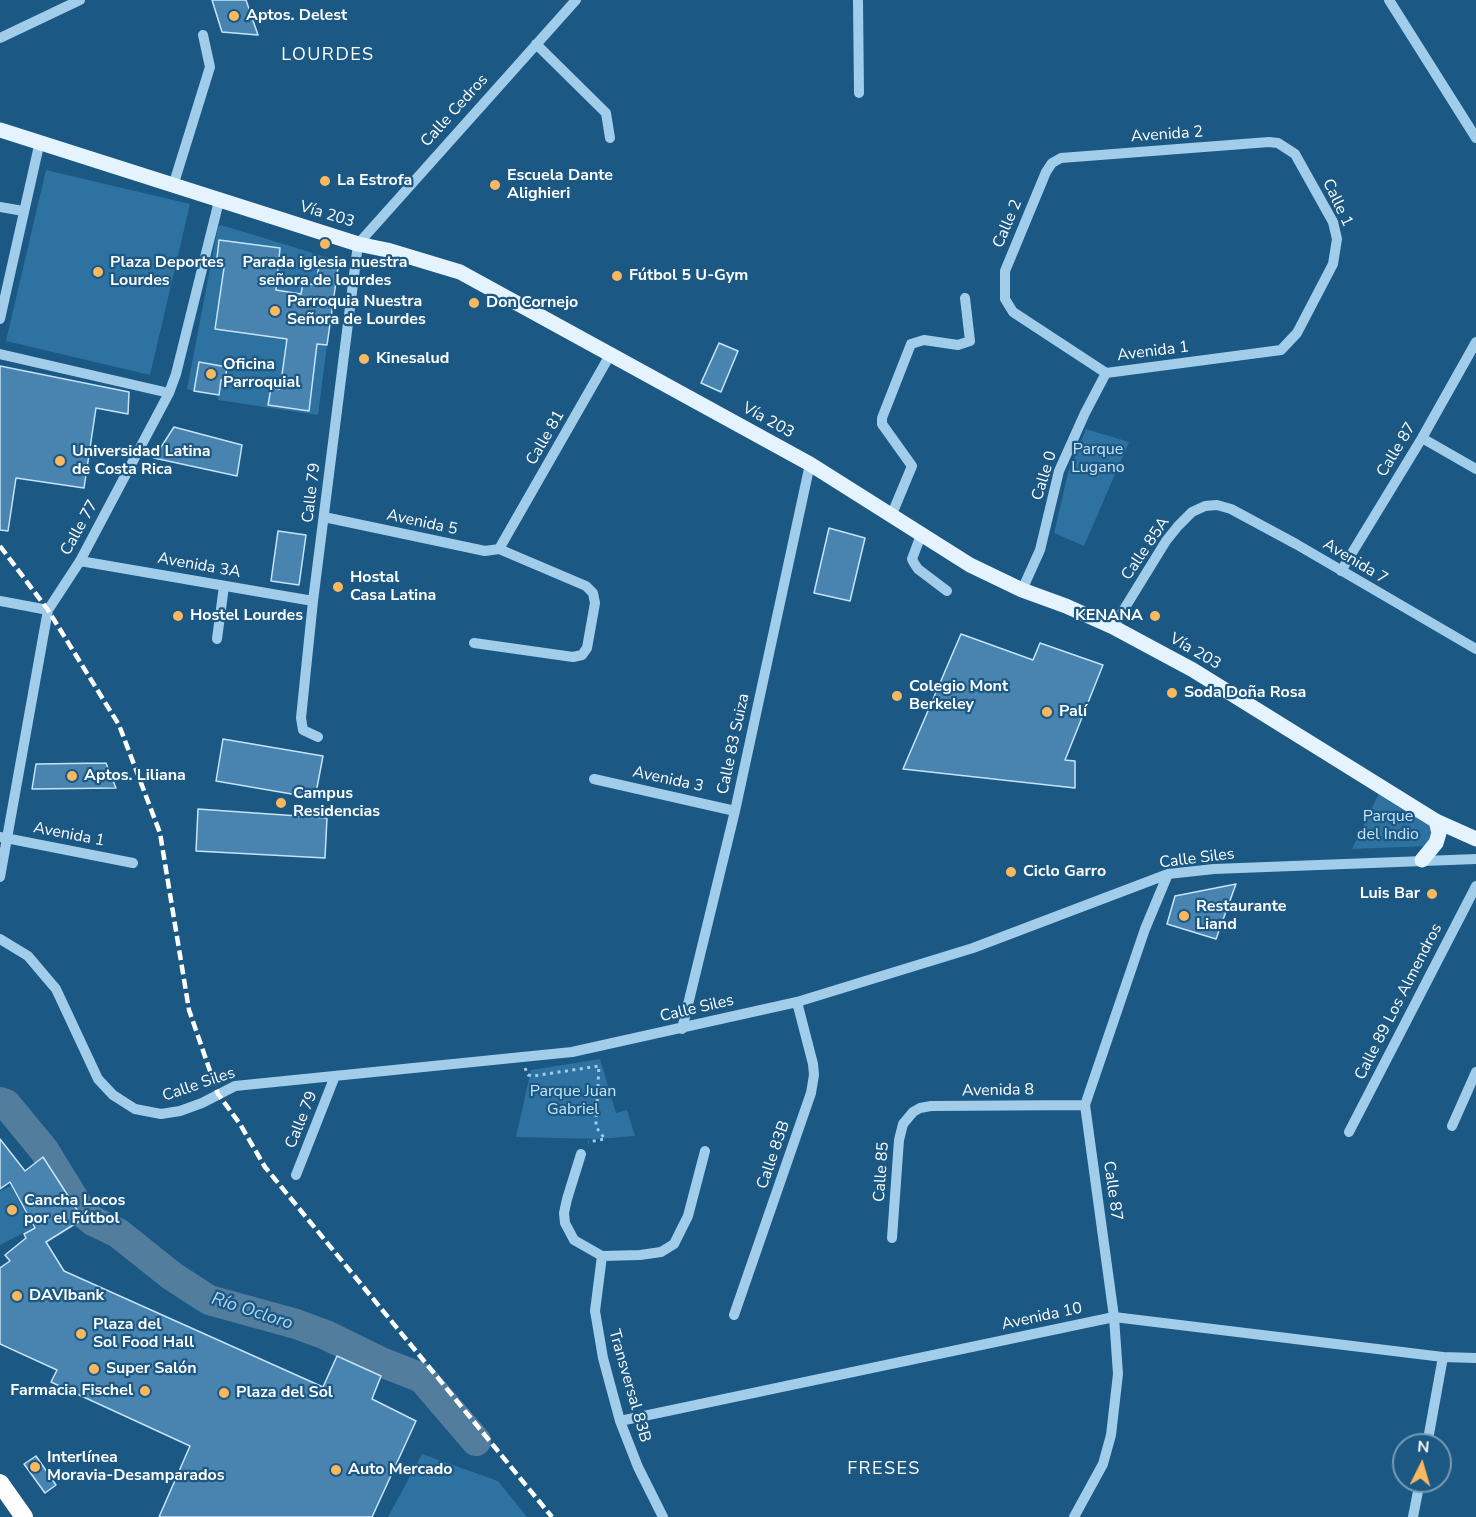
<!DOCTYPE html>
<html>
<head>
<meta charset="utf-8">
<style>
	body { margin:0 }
	#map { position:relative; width:1476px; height:1517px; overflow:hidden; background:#1b5884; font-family:"Nunito Sans",sans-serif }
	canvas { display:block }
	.north { position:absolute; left:1392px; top:1433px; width:60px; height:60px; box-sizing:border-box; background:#1b5884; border:2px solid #769bb5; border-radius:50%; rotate:5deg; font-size:16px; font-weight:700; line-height:24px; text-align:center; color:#fff }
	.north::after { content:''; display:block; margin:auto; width:21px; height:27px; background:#fcb85e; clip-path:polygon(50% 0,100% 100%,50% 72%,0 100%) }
</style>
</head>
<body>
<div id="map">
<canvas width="1476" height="1517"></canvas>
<div class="north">N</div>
</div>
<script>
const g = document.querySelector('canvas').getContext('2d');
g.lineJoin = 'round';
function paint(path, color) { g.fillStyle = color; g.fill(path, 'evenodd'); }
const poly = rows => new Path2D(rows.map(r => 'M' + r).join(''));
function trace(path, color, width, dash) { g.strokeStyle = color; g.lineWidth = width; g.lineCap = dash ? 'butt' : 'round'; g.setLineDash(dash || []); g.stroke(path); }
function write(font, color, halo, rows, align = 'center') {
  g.font = font + ' "Nunito Sans",sans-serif'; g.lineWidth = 4.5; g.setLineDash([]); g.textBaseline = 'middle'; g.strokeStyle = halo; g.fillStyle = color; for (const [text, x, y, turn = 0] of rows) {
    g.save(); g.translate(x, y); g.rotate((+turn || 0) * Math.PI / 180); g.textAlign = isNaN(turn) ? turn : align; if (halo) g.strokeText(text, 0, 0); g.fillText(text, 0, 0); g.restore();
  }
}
const green = poly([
	[46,170,190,204,150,375,6,341],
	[221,225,339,261,320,258,316,285,301,294,222,283,216,329,327,345,318,415,218,400,221,380,225,381,226,367,199,362,194,391,187,389,218,227],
	[219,240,280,248,276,287,216,266],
	[1086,429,1129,442,1084,546,1054,533,1068,473],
	[1379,793,1436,830,1428,846,1352,849],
	[600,1059,616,1113,627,1110,635,1136,598,1139,516,1137,531,1070],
	[11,1186,33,1228,0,1245,0,1191],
	[422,1454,498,1481,527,1517,388,1517]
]);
const river = poly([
	[0,1102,6,1104,44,1150,82,1212,93,1221,118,1233,172,1276,209,1300,296,1324,326,1335,381,1362,422,1378,476,1441]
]);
const building = poly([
	[212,0,246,0,258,35,222,32,212,0],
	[219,240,280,248,276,290,301,294,303,283,316,285,320,258,339,261,327,345,317,344,309,411,268,405,271,388,280,389,287,339,215,329,224,268,216,267,219,240],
	[719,343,738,351,721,392,701,383,719,343],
	[199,362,227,367,225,381,221,380,219,395,194,391,199,362],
	[0,366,129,392,128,414,96,408,84,488,16,478,8,531,0,530,0,366],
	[174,427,242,445,237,476,154,458,174,427],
	[829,528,865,538,850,601,814,593,829,528],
	[278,531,306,535,299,585,271,581,278,531],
	[961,634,1033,660,1040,643,1103,665,1065,760,1075,761,1075,788,903,769,961,634],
	[223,739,323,756,315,798,216,781,223,739],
	[106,763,116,788,32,789,36,764,106,763],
	[198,809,327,818,325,858,196,851,198,809],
	[1236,884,1216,939,1167,924,1175,896,1236,884],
	[0,1139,25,1171,43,1157,83,1219,46,1242,64,1271,323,1387,337,1356,381,1376,372,1399,416,1421,372,1517,159,1517,190,1446,51,1382,57,1370,0,1344,0,1268,10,1261,5,1255,26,1238,24,1234,35,1228,10,1182,0,1189,0,1139],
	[36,1456,56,1485,45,1493,24,1464,36,1456]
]);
const path = poly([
	[525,1068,528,1075,533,1076,599,1066,596,1121,596,1127,605,1139,588,1142]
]);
const minor = poly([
	[858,0,859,93],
	[1389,0,1476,138],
	[0,38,80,0],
	[536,44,606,113,610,138],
	[1269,142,1278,143,1295,154,1333,222,1337,239,1333,264,1297,333,1281,350,1106,373,1013,312,1005,299,1005,271,1046,172,1052,163,1061,158,1269,142],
	[173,186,210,67,203,35],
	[0,207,23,211],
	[0,319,40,141],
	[0,354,169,393],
	[1422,438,1476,469],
	[892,514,912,466,882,424,882,418,911,344,924,340,958,345,970,341,965,298],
	[324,517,485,551,499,549,610,355],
	[921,535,912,559,914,563,918,569,947,591],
	[80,561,313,601],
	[1341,571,1422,438,1476,342],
	[1022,590,1040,550,1059,471,1085,413,1106,373],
	[0,601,48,610],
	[1113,627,1166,541,1178,526,1192,512,1205,506,1217,505,1231,509,1296,544,1476,649],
	[217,639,224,586],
	[474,643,573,657,582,655,587,648,595,603,593,593,586,586,499,549],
	[318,737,303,730,301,718,313,601,358,244,576,0],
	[594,779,735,811],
	[0,837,133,863],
	[0,877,48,610,80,561,169,393,176,374,219,201],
	[0,939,28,956,56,989,98,1079,113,1095,135,1109,161,1114,180,1111,202,1103,235,1086,572,1052,797,1002,973,948,1168,874,1214,869,1476,859],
	[682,1029,735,811,810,464],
	[1452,1126,1476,1072],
	[1349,1132,1476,886],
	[581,1154,567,1199,564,1213,565,1223,574,1240,602,1256,640,1255,661,1252,674,1244,688,1216,705,1151],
	[296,1175,335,1076],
	[892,1238,899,1140,903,1124,913,1112,920,1108,931,1106,1085,1105],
	[602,1256,595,1311,603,1358,620,1421,638,1467,663,1517],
	[734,1315,811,1093,814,1075,813,1064,797,1002],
	[620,1421,1114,1317,1443,1357,1476,1358],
	[1427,1445,1443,1357],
	[1074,1517,1103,1464,1111,1435,1118,1374,1114,1317,1085,1105,1145,929,1168,874],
	[1413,1517,1420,1481]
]);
const major = poly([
	[0,130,358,244,387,250,460,272,810,464,970,565,1022,590,1066,606,1113,627,1193,670,1436,821,1476,839],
	[1422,860,1436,843,1439,833,1436,821]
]);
const highway = poly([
	[0,1483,24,1517]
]);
const rail = poly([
	[0,546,48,610,119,725,160,833,189,1010,218,1094,240,1124,265,1167,552,1517]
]);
const markers = [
	[234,16,6,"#fcb85e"],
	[325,181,6,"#fcb85e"],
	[495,185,6,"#fcb85e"],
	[325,244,6,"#fcb85e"],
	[98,272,6,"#fcb85e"],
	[617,276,6,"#fcb85e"],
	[474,303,6,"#fcb85e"],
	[275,311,6,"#fcb85e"],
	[364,359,6,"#fcb85e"],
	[211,374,6,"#fcb85e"],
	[60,461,6,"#fcb85e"],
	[338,587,6,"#fcb85e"],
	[178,616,6,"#fcb85e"],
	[1155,616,6,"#fcb85e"],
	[1172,693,6,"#fcb85e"],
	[897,696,6,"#fcb85e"],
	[1047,712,6,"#fcb85e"],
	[72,776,6,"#fcb85e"],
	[281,803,6,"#fcb85e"],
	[1011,872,6,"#fcb85e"],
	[1432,894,6,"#fcb85e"],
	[1184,916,6,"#fcb85e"],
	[12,1210,6,"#fcb85e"],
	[17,1296,6,"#fcb85e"],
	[81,1334,6,"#fcb85e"],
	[94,1369,6,"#fcb85e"],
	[145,1391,6,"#fcb85e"],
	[224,1393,6,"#fcb85e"],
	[35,1467,6,"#fcb85e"],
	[336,1470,6,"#fcb85e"]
];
const poiNames = [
	["Aptos. Delest",246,16],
	["Escuela Dante",507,176],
	["Alighieri",507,194],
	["La Estrofa",337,181],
	["Plaza Deportes",110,263],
	["Lourdes",110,281],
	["Parada iglesia nuestra",325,263,"center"],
	["señora de lourdes",325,281,"center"],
	["Fútbol 5 U-Gym",629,276],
	["Parroquia Nuestra",287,302],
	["Señora de Lourdes",287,320],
	["Don Cornejo",486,303],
	["Kinesalud",376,359],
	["Oficina",223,365],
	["Parroquial",223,383],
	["Universidad Latina",72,452],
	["de Costa Rica",72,470],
	["Hostal",350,578],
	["Casa Latina",350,596],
	["Hostel Lourdes",190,616],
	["KENANA",1143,616,"right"],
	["Colegio Mont",909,687],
	["Berkeley",909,705],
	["Soda Doña Rosa",1184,693],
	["Palí",1059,712],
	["Aptos. Liliana",84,776],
	["Campus",293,794],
	["Residencias",293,812],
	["Ciclo Garro",1023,872],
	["Luis Bar",1420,894,"right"],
	["Restaurante",1196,907],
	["Liand",1196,925],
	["Cancha Locos",24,1201],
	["por el Fútbol",24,1219],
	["DAVIbank",29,1296],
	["Plaza del",93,1325],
	["Sol Food Hall",93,1343],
	["Super Salón",106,1369],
	["Farmacia Fischel",133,1391,"right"],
	["Plaza del Sol",236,1393],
	["Interlínea",47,1458],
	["Moravia-Desamparados",47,1476],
	["Auto Mercado",348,1470]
];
const streetNames = [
	["Calle Cedros",455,111,-48],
	["Avenida 2",1167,135,-4],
	["Calle 1",1337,203,65],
	["Vía 203",327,215,17],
	["Calle 2",1008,224,-67],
	["Avenida 1",1153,352,-7],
	["Vía 203",768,421,29],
	["Calle 81",546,438,-60],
	["Calle 87",1397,450,-59],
	["Calle 0",1045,476,-73],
	["Calle 79",312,493,-83],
	["Avenida 5",422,523,12],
	["Calle 77",80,528,-61],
	["Calle 85A",1146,549,-56],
	["Avenida 7",1355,562,31],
	["Avenida 3A",199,566,10],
	["Vía 203",1195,652,30],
	["Calle 83 Suiza",734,744,-78],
	["Avenida 3",668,780,12],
	["Avenida 1",69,835,11],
	["Calle Siles",1197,859,-7],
	["Calle 89 Los Almendros",1399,1002,-63],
	["Calle Siles",697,1009,-13],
	["Calle Siles",199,1085,-19],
	["Avenida 8",998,1091,-1],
	["Calle 79",302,1120,-68],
	["Calle 83B",774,1155,-71],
	["Calle 85",882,1172,-86],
	["Calle 87",1112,1191,82],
	["Avenida 10",1042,1317,-12],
	["Transversal 83B",629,1386,74]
];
const parkNames = [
	["Parque",1098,450],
	["Lugano",1098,468],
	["Parque",1388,817],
	["del Indio",1388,835],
	["Parque Juan",573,1092],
	["Gabriel",573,1110]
];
const neighbourhoodNames = [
	["LOURDES",328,56],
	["FRESES",884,1470]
];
const waterNames = [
	["Río Ocloro",252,1312,18]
];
paint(green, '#2e72a2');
trace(river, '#527d9d', 30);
paint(building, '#4884af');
trace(building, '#c6e4f8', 1.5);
trace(path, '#a1cdeb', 3, [3, 4.5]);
trace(minor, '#a1cdeb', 10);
trace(major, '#e5f3ff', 15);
trace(highway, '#fff', 18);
trace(rail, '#fff', 4.5, [10, 4.5]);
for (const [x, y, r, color] of markers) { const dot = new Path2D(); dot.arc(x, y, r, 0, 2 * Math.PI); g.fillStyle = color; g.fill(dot); trace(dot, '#1b5884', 2); }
write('bold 16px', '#fff', '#1b5884', poiNames, 'left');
write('16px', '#fff', '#1b5884', streetNames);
write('16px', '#c6e4f8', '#1b5884', parkNames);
g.letterSpacing = '1.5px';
write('18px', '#fff', '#1b5884', neighbourhoodNames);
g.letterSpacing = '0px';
write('italic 18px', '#add6f2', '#1b5884', waterNames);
</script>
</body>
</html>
